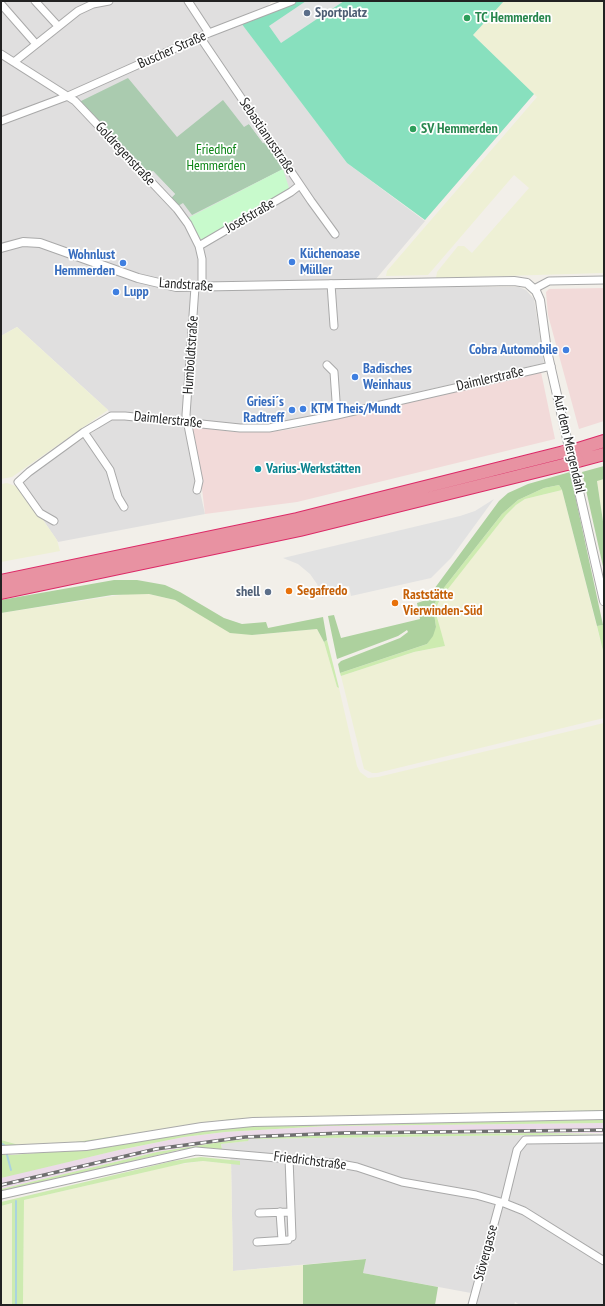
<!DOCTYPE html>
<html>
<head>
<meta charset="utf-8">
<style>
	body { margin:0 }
	#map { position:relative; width:605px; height:1306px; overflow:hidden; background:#f2efe9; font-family:"PT Sans Narrow",sans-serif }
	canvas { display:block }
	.frame { position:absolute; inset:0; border:2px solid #222; pointer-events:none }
</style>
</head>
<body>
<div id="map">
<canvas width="605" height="1306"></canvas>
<div class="frame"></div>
</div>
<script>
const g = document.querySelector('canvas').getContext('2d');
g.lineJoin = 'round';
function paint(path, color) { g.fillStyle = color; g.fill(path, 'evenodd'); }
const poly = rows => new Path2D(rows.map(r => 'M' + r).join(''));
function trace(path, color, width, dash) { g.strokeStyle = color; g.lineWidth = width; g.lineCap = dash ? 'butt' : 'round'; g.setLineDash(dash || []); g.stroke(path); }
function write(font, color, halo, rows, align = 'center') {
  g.font = font + ' "PT Sans Narrow",sans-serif'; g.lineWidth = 3.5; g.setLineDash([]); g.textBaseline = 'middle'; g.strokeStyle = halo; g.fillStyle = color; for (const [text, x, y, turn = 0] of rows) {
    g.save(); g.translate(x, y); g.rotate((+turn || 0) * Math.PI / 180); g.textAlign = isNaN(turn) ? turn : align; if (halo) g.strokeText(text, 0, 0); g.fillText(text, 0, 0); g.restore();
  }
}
const residential = poly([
	[1,1,272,1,264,10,239,20,347,163,425,221,370,286,519,287,526,290,534,299,544,363,284,423,240,425,184,420,205,514,58,542,43,520,42,512,22,482,33,473,112,419,108,410,17,327,1,336],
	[604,1134,604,1305,520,1305,515,1302,514,1305,468,1305,471,1293,363,1273,365,1259,233,1271,231,1160,222,1149,221,1144,247,1141,248,1139]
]);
const commercial = poly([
	[604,288,604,421,579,429,548,315,546,292,549,289],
	[541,372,555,439,297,502,205,514,201,480,191,427,239,432,268,432,293,429]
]);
const industrial = poly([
	[604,1123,604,1133,337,1135,277,1137,227,1141,157,1152,1,1189,1,1178,14,1174,119,1150,184,1137,225,1132,327,1126]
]);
const farmland = poly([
	[504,1,604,1,604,273,436,278,437,272,458,246,464,246,472,253,529,188,514,175,428,275,386,276,387,271,537,97,473,35],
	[17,327,108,410,12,477,1,479,1,336],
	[604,479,604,528,597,480],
	[7,483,21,488,57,540,60,551,1,562,1,484],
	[562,490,604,655,604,718,377,773,372,773,364,769,341,676,414,652,445,646,439,630,437,606,444,592,506,515,516,505,525,499],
	[133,593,149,594,175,600,193,611,252,635,317,629,324,642,337,687,339,688,357,766,360,772,368,778,378,777,604,723,604,1110,248,1118,213,1121,102,1140,69,1143,19,1145,1,1140,1,613],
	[203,1161,231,1164,233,1271,303,1265,303,1305,23,1305,24,1200,175,1165],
	[12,1203,12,1305,1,1305,1,1206]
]);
const grass = poly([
	[559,485,562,490,525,499,516,505,506,515,440,599,437,606,437,617,445,646,414,652,341,676,340,673,427,644,436,627,434,613,435,603,439,594,502,514,518,500,544,488],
	[603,625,604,630,604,655,597,626],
	[327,640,339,688,337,687,324,642],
	[604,1110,604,1112,253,1119,86,1143,1,1147,1,1140,19,1145,69,1143,231,1119],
	[604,1118,604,1123,327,1126,225,1132,184,1137,119,1150,1,1178,1,1153,3,1155,12,1155,108,1147,178,1134,238,1126],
	[541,1133,604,1134,249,1139,248,1141,221,1144,222,1149,200,1148,179,1150,1,1192,1,1189,157,1152,227,1141,248,1139,277,1137,337,1135],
	[201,1157,240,1161,240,1165,203,1161,185,1163,24,1200,23,1305,12,1305,12,1203,1,1206,1,1202,173,1161]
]);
const forest = poly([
	[604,466,604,479,597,481,604,528,604,571,582,472],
	[570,472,603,625,597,626,562,490,559,485,544,488,518,500,502,514,439,594,435,603,434,613,436,627,433,636,427,644,340,673,338,664,341,661,400,638,408,632,407,630,398,636,337,659,328,616,334,615,341,638,420,619,417,603,426,600,499,501,508,493,528,484],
	[114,580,137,580,165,585,180,592,224,618,242,624,266,622,268,628,323,617,327,640,324,642,317,629,252,635,230,633,175,600,149,594,112,595,1,613,1,600],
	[366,1259,363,1273,438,1287,435,1305,303,1305,303,1265]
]);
const cemetery = poly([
	[128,78,177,137,223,100,244,127,249,124,263,143,266,142,283,169,192,215,183,203,178,206,171,198,175,194,153,171,148,174,79,102]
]);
const park = poly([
	[283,169,289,188,284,195,202,241,188,218]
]);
const pitch = poly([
	[294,1,504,1,473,35,534,94,425,220,347,163,241,23]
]);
const parking = poly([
	[306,1,344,1,281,43,269,26],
	[253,121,267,140,263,143,249,124],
	[153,171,175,194,171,198,148,174],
	[494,499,451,558,431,578,351,596,349,586,337,589,322,598,317,584,310,574,298,564,283,558,460,516,475,511]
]);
const stream = poly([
	[1,1143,4,1145],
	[7,1155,11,1170],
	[16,1305,16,1201]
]);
const minor = poly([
	[35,1,58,26],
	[188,1,209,33],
	[1,4,36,44],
	[200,37,311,201,335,234],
	[1,54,75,101,177,209,188,224,199,246,202,259,202,287],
	[14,62,78,11,93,4,109,1],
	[1,121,68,96,209,33,292,1],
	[199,246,291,192,300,185],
	[331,284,334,326],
	[195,287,186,415,199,481,197,490],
	[534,289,549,281,604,280],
	[327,365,334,372,337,415],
	[84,432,110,470,118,497,124,507],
	[54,521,40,513,18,482,29,472,84,432,111,416,125,416,240,428,269,428,337,415,551,366],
	[289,1158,292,1237],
	[1,1195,196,1151,335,1163,357,1167,402,1182,476,1195,504,1203,524,1211,604,1261],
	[504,1203,517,1150,525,1140,604,1139],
	[280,1212,282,1240],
	[259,1213,290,1212],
	[257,1242,288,1240],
	[472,1305,500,1202]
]);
const tertiary = poly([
	[1,248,23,242,40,243,138,278,176,287,514,281,527,283,536,291,540,300,547,351,604,601],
	[1,1150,86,1146,202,1127,253,1122,604,1115]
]);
const motorway = poly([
	[575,450,604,441],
	[578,461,604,454],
	[1,581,297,519,564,452],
	[1,593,300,530,567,464]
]);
const rail = poly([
	[1,1185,156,1149,245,1137,342,1133,604,1130]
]);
const motorwayBridge = poly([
	[564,452,575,450],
	[567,464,578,461]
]);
const markers = [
	[307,13,4,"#5c6f8a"],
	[467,18,4,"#2e9e5b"],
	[413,129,4,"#2e9e5b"],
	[292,262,4,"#3f7fe0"],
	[123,263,4,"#3f7fe0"],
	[116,292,4,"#3f7fe0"],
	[566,350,4,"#3f7fe0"],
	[355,377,4,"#3f7fe0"],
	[303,409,4,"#3f7fe0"],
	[292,410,4,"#3f7fe0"],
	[258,469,4,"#0f9aa8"],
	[289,591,4,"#e8710a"],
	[268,592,4,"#5c6f8a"],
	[395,603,4,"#e8710a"]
];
const serviceNames = [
	["Sportplatz",315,13],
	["shell",260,592,"right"]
];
const leisureNames = [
	["TC Hemmerden",475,18],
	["SV Hemmerden",421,129]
];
const streetNames = [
	["Buscher Straße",172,50,-24],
	["Sebastianusstraße",267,136,56],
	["Goldregenstraße",125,154,47],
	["Josefstraße",250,216,-30],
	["Landstraße",186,285,4],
	["Humboldtstraße",191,355,-86],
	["Daimlerstraße",490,379,-13],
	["Daimlerstraße",168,420,6],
	["Auf dem Mergendahl",569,444,77],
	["Friedrichstraße",310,1161,7],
	["Stövergasse",486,1253,-75]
];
const parkNames = [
	["Friedhof",216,150],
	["Hemmerden",216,166]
];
const shopNames = [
	["Küchenoase",300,254],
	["Müller",300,270],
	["Wohnlust",115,255,"right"],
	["Hemmerden",115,271,"right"],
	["Lupp",124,292],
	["Cobra Automobile",558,350,"right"],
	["Badisches",363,369],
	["Weinhaus",363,385],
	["Griesi´s",284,402,"right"],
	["Radtreff",284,418,"right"],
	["KTM Theis/Mundt",311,409]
];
const cultureNames = [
	["Varius-Werkstätten",266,469]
];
const foodNames = [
	["Segafredo",297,591],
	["Raststätte",403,595],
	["Vierwinden-Süd",403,611]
];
paint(residential, '#e0dfdf');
paint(commercial, '#f2dad9');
paint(industrial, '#ebdbe8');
paint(farmland, '#eef0d5');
paint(grass, '#cdebb0');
paint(forest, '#add19e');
paint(cemetery, '#aacbaf');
paint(park, '#c8facc');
paint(pitch, '#88e0be');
paint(parking, '#e2e2e2');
trace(stream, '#aad3df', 2);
trace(minor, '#a9a9a9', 9);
trace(tertiary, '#a9a9a9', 10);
trace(motorway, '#dc2a67', 14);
trace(minor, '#fff', 7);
trace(tertiary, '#fff', 8);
trace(motorway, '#e892a2', 12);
trace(rail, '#707070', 3.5);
trace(rail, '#fff', 2, [6]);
trace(motorwayBridge, '#dc2a67', 14, []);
trace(motorwayBridge, '#e892a2', 12);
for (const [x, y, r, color] of markers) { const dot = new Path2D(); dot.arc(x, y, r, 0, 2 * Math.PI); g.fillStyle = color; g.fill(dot); trace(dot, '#fff', 1.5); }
write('bold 14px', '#4e5e75', '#fff', serviceNames, 'left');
write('bold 14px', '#27864d', '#fff', leisureNames, 'left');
write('14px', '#222', '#fff', streetNames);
write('14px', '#0c8416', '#fff', parkNames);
write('bold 14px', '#366cbe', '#fff', shopNames, 'left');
write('bold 14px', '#0d838f', '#fff', cultureNames, 'left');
write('bold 14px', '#c56008', '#fff', foodNames, 'left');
</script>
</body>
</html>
